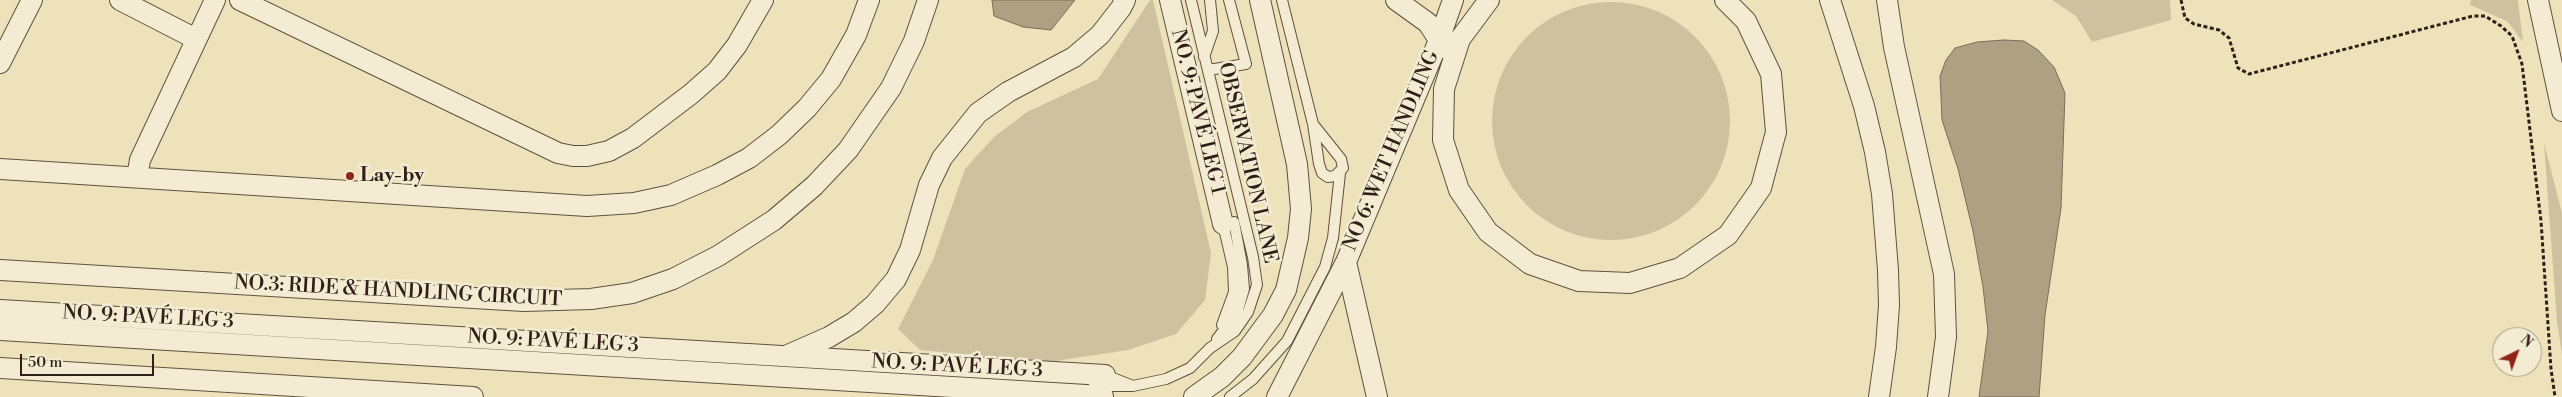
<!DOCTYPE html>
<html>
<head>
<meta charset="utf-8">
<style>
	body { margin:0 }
	#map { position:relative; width:2562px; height:397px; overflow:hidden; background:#eee2ba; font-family:"Libre Bodoni",serif }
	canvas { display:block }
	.north { position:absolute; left:2492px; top:327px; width:50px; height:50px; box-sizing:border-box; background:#f4ecd2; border:1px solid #a69a88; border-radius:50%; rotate:42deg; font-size:14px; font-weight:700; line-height:20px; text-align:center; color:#312019 }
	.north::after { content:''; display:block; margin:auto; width:18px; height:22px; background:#8f2418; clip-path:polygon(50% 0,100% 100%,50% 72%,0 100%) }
	.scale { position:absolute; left:20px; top:354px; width:134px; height:22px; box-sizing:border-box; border:2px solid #312019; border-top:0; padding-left:6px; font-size:15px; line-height:18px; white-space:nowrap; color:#312019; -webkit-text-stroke:4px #f4ecd2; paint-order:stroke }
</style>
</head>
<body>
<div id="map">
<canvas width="2562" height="397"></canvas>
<div class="north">N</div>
<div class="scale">50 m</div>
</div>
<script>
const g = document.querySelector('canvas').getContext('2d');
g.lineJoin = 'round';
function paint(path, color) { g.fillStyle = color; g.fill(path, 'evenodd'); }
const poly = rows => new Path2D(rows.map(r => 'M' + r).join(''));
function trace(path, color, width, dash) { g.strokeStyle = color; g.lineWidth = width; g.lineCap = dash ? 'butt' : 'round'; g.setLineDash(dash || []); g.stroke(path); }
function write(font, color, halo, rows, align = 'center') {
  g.font = font + ' "Libre Bodoni",serif'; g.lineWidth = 5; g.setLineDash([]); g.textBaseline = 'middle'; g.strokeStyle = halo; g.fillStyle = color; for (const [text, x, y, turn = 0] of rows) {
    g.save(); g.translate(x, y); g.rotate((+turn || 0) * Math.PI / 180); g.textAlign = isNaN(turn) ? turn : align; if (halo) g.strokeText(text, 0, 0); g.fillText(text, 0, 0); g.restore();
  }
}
const green = poly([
	[1150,0,1153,0,1211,253,1205,300,1176,334,1128,350,1049,362,920,350,898,329,933,260,965,169,994,137,1027,112,1098,79],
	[2052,0,2170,0,2171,20,2092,42,2076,16],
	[2471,0,2518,0,2523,42,2507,21,2470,5],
	'1492 121a119 119 0 1 1 238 0a119 119 0 1 1-238 0Z',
	[2544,143,2562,213,2562,354,2557,322]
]);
const water = poly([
	[992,0,1075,0,1051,30,1023,27,994,16,992,0],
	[2004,40,2024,41,2038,50,2054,67,2065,93,2061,208,2045,315,2039,397,1979,397,1988,331,1983,287,1973,231,1958,169,1942,120,1940,76,1946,60,1955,48,1977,42,2004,40]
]);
const path = poly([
	[2181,0,2185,18,2194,24,2219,30,2229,38,2238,68,2249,74,2473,16,2485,16,2501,26,2512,36,2522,64,2541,221,2551,369,2555,397]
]);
const service = poly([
	[1282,0,1313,124,1319,164,1322,173,1328,177,1335,176,1343,168,1341,159,1313,124],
	[1204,57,1213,31,1210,0],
	[1208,70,1246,64,1229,0],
	[1222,325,1234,292,1233,267,1223,224],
	[1217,339,1237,313,1244,289,1242,265,1234,222],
	[1105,375,1133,386,1166,379,1190,368,1210,348,1235,331,1248,312,1257,285,1253,257,1191,0],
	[1094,386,1133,386],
	[1230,397,1253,379,1287,341,1325,267,1333,238,1340,173]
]);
const minor = poly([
	[120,0,196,39],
	[240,0,558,153,573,156,587,156,609,151,633,138,691,94,717,71,737,45,763,0],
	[1170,0,1223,224],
	[1396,0,1428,23,1439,40,1441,48],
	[1489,0,1460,39,1444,89,1443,140,1459,190,1488,232,1530,264,1579,281,1630,283,1680,268,1728,235,1761,188,1776,132,1771,74,1746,21,1725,0],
	[1830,0,1864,106,1875,152,1882,194,1888,270,1889,305,1886,347,1879,397],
	[1887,0,1894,47,1944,274,1946,337,1938,397],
	[2538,0,2562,111],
	[0,63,32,0],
	[0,169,587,206,634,203,671,195,717,175,749,158,779,135,807,108,831,79,856,35,869,0],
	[137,177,140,160,215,0],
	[1346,262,1377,397],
	[0,270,524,301,591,299,632,293,673,279,718,256,774,220,814,186,848,150,891,88,914,41,928,0],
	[0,310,1105,375],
	[0,330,1103,396],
	[788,355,829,337,854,322,875,304,896,279,910,250,929,185,942,158,978,113,1008,92,1074,57,1100,35,1121,8,1125,0],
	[0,368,473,397],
	[1194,397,1222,377,1242,357,1273,315,1286,290,1298,238,1301,209,1297,164,1260,0],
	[1277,397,1346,262,1439,40,1453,0]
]);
const markers = [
	[350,176,5,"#8f2418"]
];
const streetNames = [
	["NO. 9: PAVÉ LEG 1",1197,112,76],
	["NO 6: WET HANDLING",1392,151,-67],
	["OBSERVATION LANE",1247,163,77],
	["NO.3: RIDE & HANDLING CIRCUIT",398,292,3],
	["NO. 9: PAVÉ LEG 3",148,318,3],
	["NO. 9: PAVÉ LEG 3",553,342,3],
	["NO. 9: PAVÉ LEG 3",957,367,3]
];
const poiNames = [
	["Lay-by",360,176]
];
paint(green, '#cec19f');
paint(water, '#aea083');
trace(water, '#7c6d59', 1);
trace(service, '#605041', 12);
trace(minor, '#605041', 22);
trace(path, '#312019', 3, [4, 2.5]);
trace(service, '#f4ecd2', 10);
trace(minor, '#f4ecd2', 20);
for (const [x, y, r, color] of markers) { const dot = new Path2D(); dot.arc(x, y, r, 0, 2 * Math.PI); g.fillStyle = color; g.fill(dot); trace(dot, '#f4ecd2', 2); }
write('20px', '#312019', '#f4ecd2', streetNames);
write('bold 20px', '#312019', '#f4ecd2', poiNames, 'left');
</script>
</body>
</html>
